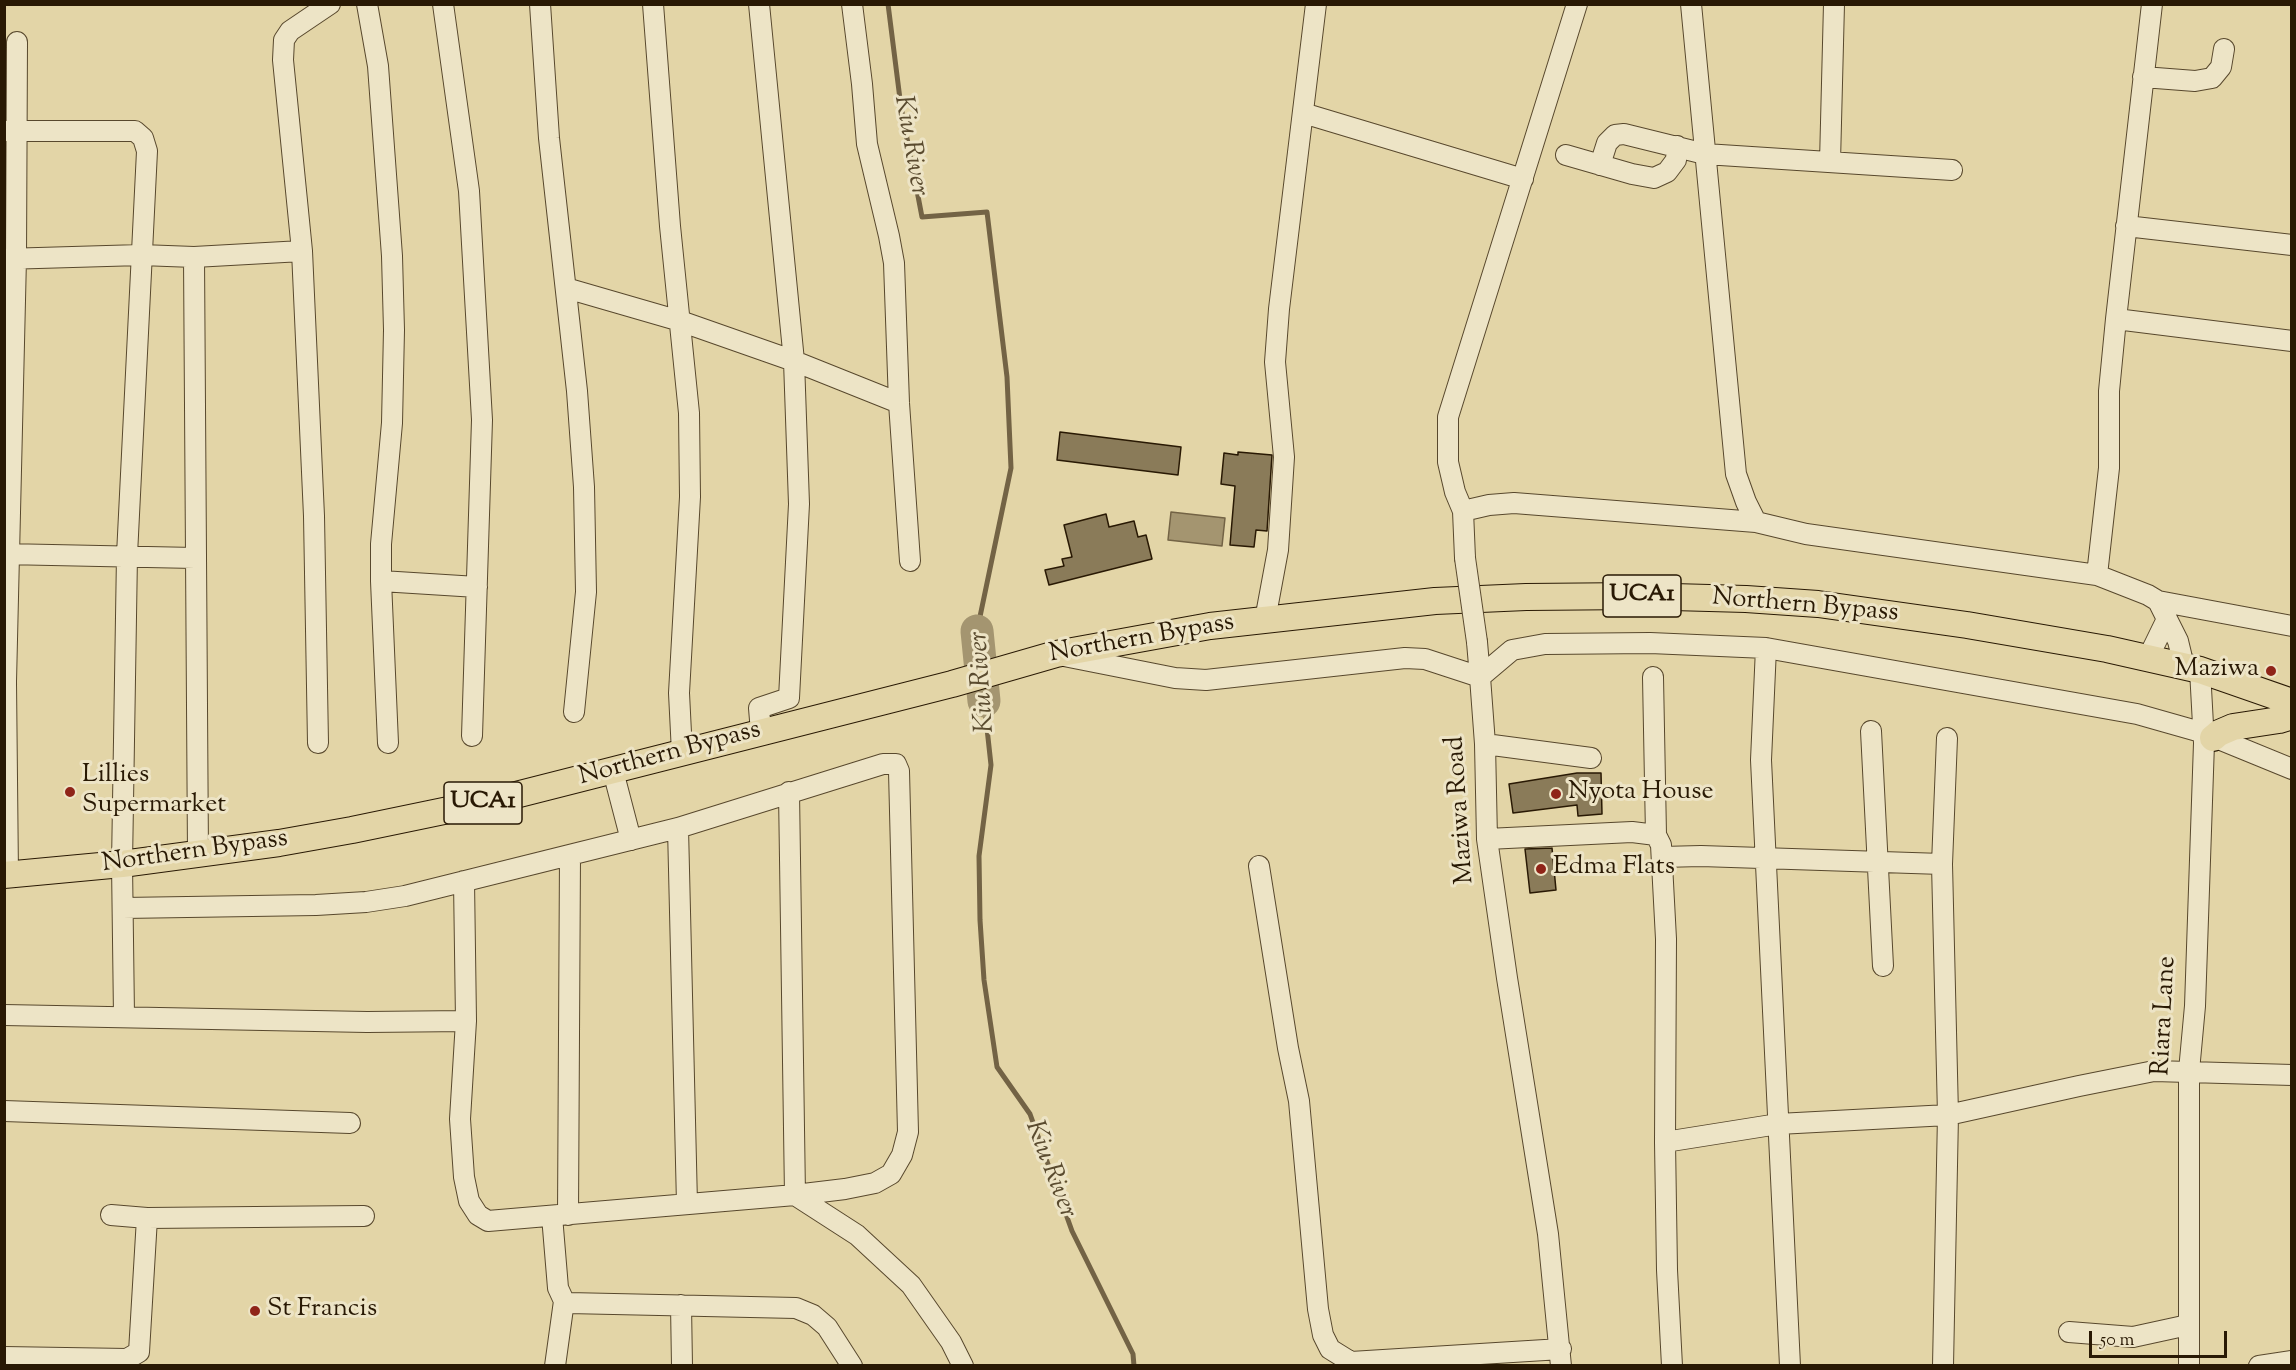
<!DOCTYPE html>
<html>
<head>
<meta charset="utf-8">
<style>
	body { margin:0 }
	#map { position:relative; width:2296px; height:1370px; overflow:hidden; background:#e3d5a7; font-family:"Sorts Mill Goudy",serif }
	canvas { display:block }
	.frame { position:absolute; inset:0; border:6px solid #291904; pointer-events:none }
	.scale { position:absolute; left:2089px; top:1331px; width:138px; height:27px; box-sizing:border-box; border:3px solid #291904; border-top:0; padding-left:8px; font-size:18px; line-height:21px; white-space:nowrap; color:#291904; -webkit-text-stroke:4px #ede4c6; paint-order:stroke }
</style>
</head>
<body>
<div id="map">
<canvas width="2296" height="1370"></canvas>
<div class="frame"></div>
<div class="scale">50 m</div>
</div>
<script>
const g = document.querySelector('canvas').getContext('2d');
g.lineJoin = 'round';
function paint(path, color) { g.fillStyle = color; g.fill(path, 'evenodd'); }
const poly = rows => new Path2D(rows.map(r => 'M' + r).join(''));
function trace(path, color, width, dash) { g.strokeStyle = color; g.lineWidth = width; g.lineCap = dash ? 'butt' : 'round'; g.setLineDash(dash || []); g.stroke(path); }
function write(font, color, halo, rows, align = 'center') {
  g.font = font + ' "Sorts Mill Goudy",serif'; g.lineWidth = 6; g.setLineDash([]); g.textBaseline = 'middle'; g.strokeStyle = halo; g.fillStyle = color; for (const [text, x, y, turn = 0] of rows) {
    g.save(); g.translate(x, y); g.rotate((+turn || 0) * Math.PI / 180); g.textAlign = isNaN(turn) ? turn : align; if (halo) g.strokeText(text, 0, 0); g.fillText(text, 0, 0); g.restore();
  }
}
const water = poly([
	[1171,512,1225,518,1222,546,1168,540,1171,512]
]);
const stream = poly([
	[888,4,901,107,922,217,987,212,1007,377,1011,468,977,631],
	[984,701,991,765,979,856,980,920,984,980,997,1067,1030,1114,1072,1231,1133,1354,1134,1366]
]);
const river = poly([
	[977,631,984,701]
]);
const building = poly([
	[1060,432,1181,447,1178,475,1057,460,1060,432],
	[1238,452,1272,455,1267,531,1256,530,1254,547,1230,545,1235,486,1221,484,1224,453,1238,455,1238,452],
	[1106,514,1109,527,1134,521,1138,537,1146,535,1152,559,1049,585,1045,570,1064,566,1062,559,1072,557,1064,525,1106,514],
	[1577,773,1601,773,1602,814,1578,816,1577,805,1513,813,1509,784,1577,773],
	[1552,848,1556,890,1530,893,1525,849,1552,848]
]);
const minor = poly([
	[367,4,378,66,392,256,394,330,392,423,381,544,381,581,388,743],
	[443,4,469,191,482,420,472,736],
	[540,4,549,138,577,391,584,487,586,592,574,712],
	[653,4,670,226,689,413,690,497,679,693,682,753],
	[759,4,794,361,799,504,789,698,759,708,761,732],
	[852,4,862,84,867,144,889,236,894,263,899,403,910,561],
	[1577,4,1448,417,1448,462,1455,492,1463,511,1489,505,1514,503,1756,522,1806,534,2097,575,2148,595,2158,601,2178,641,2184,666],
	[1691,4,1736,474,1746,502,1756,522],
	[2143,77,2195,81,2212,78,2221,67,2224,49],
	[1303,113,1523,179],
	[4,131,135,131,143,138,147,151,127,555,122,864,124,1016],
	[1566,155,1632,174,1654,178,1667,172,1676,160,1677,146],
	[1830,162,1834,4],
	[1600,165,1607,143,1615,135,1624,134,1705,154,1952,170],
	[2126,226,2292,245],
	[194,257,198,853],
	[4,259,141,255,194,257,302,251],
	[566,288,680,321,794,361,899,403],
	[2116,319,2292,341],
	[1463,511,1465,558],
	[4,554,195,558],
	[2097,575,2109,468,2109,391,2116,319,2152,4],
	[381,581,477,587],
	[2158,601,2292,626],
	[1265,620,1278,550,1284,457,1275,362,1279,309,1316,4],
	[1477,642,1480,677],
	[1766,648,1761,760,1790,1366],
	[1064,656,1175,678,1206,680,1405,658,1425,659,1480,677,1485,744,1487,839,1507,978,1548,1234,1561,1366],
	[2148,658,2167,619],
	[1480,677,1512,650,1545,644,1650,643,1766,648,2137,714,2204,733,2292,769],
	[1653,677,1656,835],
	[1871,731,1883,966],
	[318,743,314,516,302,251,283,60,284,40,290,31,330,4],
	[1485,744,1591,758],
	[613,771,631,840],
	[789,792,795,1195],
	[678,828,687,1204],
	[1487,839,1632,832,1656,835,1661,845,1666,939,1665,1142,1667,1270,1672,1366],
	[1662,857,1701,856,1942,864],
	[1259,866,1288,1048,1299,1101,1318,1309,1323,1335,1330,1349,1351,1362,1561,1349],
	[8,875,6,682,16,258,17,42],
	[123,908,316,905,366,902,405,896,678,828,883,764,896,764,899,771,908,1132,902,1155,891,1174,875,1183,845,1189,795,1195,488,1221,478,1215,469,1201,464,1177,460,1119,466,1021,464,881],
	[4,1015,367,1022,466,1021],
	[4,1111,350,1123],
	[1665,1142,1778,1124,1948,1115,2079,1086,2154,1071,2292,1075],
	[795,1195,857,1235,911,1285,951,1342,963,1366],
	[568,1215,570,856],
	[552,1216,558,1288,564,1301,568,1303,796,1308,813,1315,827,1327,852,1366],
	[147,1218,364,1216],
	[681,1305,682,1366],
	[2069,1332,2133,1337,2188,1325],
	[4,1357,127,1359,139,1352,147,1218,111,1215],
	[555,1366,564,1301],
	[1943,1366,1948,1115,1942,864,1947,738],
	[2189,1366,2189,1071,2195,1006,2204,743,2200,670],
	[2259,1366,2292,1361]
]);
const major = poly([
	[2213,738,2219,733,2233,727,2279,720,2292,716],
	[4,875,122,864,279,843,352,830,492,801,952,684,1056,654,1210,626,1435,601,1526,597,1636,596,1746,599,1818,604,1967,625,2107,649,2200,670,2292,702]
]);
const minorBridge = poly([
	[1465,558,1477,642]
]);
const markers = [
	[2271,671,6,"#8f2418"],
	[70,792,6,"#8f2418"],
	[1556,794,6,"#8f2418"],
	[1541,869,6,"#8f2418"],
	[255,1311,6,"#8f2418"]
];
const shields = [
	[1642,596,78],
	[483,803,78]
];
const shieldNames = [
	["UCA1",1642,596],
	["UCA1",483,803]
];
const streetNames = [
	["Northern Bypass",1805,607,5],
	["Northern Bypass",1142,640,-10],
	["Northern Bypass",670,755,-15],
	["Maziwa Road",1462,810,-94],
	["Northern Bypass",195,853,-8],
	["Riara Lane",2166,1016,-87]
];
const poiNames = [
	["Maziwa",2259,671,"right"],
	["Lillies",82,777],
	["Supermarket",82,807],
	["Nyota House",1568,794],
	["Edma Flats",1553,869],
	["St Francis",267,1311]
];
const waterNames = [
	["Kiu River",909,146,80],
	["Kiu River",984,682,-94],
	["Kiu River",1049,1170,69]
];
paint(water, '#a49570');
trace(water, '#736345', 1.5);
trace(stream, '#736345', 5);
trace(river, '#a49570', 33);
paint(building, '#8a7b59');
trace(building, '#291904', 1.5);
trace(minor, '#58482d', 22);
trace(major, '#291904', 28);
trace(minor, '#ede4c6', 20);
trace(major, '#e3d5a7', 26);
trace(minorBridge, '#58482d', 22, []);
trace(minorBridge, '#ede4c6', 20);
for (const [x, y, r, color] of markers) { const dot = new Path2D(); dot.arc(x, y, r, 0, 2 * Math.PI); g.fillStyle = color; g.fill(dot); trace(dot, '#ede4c6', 2); }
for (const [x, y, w] of shields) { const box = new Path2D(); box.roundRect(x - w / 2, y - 21, w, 42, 4.5); g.fillStyle = '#ede4c6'; g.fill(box); trace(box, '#291904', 1.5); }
write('bold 24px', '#291904', null, shieldNames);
write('26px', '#291904', '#ede4c6', streetNames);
write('26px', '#291904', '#ede4c6', poiNames, 'left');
write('italic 27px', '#5a4b2f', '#ede4c6', waterNames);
</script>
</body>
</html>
